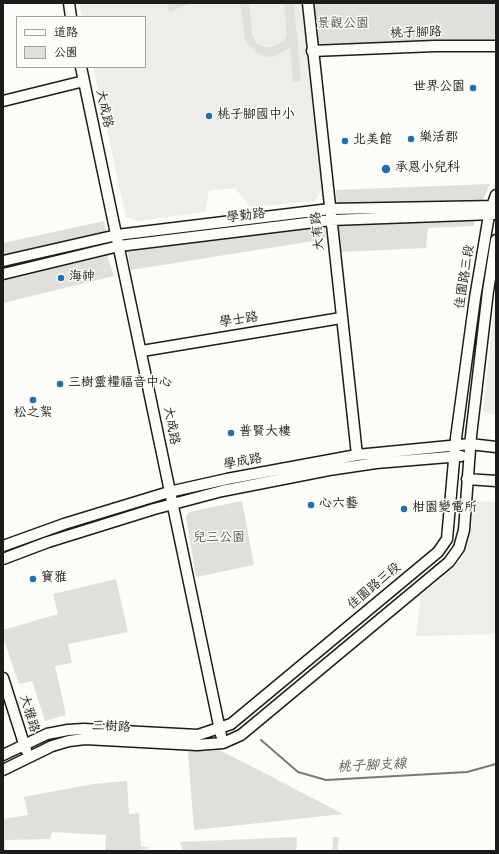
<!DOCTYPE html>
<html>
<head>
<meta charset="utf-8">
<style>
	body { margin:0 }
	#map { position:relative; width:499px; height:854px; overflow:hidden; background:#fdfcf7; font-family:Kalam,"LXGW WenKai TC",sans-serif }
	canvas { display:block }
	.frame { position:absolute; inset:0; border:4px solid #1c1c1c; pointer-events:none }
	.legend { position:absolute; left:16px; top:16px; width:130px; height:52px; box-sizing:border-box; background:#fdfcf7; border:1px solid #a3a29f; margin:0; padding:5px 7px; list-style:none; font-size:12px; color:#1c1c1c }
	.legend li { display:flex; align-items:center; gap:8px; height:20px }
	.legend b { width:20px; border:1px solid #a3a29f }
</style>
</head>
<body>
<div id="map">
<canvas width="499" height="854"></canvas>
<div class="frame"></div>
<ul class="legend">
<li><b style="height:5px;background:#fdfcf7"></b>道路</li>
<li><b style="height:11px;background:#e0dfdb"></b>公園</li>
</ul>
</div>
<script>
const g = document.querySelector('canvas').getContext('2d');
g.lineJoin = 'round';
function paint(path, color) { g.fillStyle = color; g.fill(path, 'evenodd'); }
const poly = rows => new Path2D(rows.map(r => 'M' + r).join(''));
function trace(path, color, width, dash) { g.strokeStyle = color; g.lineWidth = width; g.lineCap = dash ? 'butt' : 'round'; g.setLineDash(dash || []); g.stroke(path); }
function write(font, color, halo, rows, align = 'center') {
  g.font = font + ' Kalam,"LXGW WenKai TC",sans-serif'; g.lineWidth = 3; g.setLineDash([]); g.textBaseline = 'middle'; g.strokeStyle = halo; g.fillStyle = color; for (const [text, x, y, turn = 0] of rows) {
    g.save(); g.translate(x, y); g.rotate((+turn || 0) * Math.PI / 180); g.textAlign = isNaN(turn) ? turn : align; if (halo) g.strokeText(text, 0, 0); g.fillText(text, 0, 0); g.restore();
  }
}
const built = poly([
	[79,3,303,3,322,190,315,201,250,207,235,188,209,191,205,212,137,221,126,217,93,67,145,67,145,17,82,17],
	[495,297,496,297,496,415,483,412],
	[472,501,496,502,496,634,416,636,421,596,461,561,472,524]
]);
const green = poly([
	[167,3,191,3,169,12],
	[240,3,249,3,252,34,257,44,264,47,273,47,284,41,287,35,284,3,294,3,301,81,293,82,290,47,276,56,267,57,258,54,245,41],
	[314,3,496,3,496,43,319,48],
	[490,184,483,200,342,205,337,202,336,195,336,190],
	[474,219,474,226,428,228,426,248,339,252,338,224],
	[104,221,106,232,3,256,3,243],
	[325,226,326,239,131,270,127,249],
	[107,255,114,276,3,303,3,279],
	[242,501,254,565,196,577,186,517,189,512],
	[116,579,128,632,68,644,72,663,55,666,66,715,45,721,32,681,19,684,3,637,3,630,58,614,53,594],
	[219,750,278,780,343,814,194,830,188,751],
	[127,781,129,814,139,813,141,846,151,848,133,851,105,851,106,835,52,832,50,839,5,840,5,851,3,851,3,819,28,815,24,797,93,784],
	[297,837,296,851,183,851,180,842],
	[333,837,339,837,337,851,332,851]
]);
const stream = poly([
	[261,740,298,772,326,780,467,772,496,764]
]);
const minor = poly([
	[69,3,71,17],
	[308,3,357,455],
	[312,51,435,46,496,46],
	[81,67,221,735],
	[3,101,84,81],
	[3,261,117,235,330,209,496,206],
	[3,274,119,246,331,220,494,214],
	[142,351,341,318],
	[467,479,496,481],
	[3,546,64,524,169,492,227,479,357,455,470,444,496,447],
	[3,559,48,542,154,509,222,491,329,470,376,463,461,456],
	[3,678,26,750],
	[3,755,47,734,68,730,84,729,198,735,231,724,438,552,447,539,456,438,475,298,489,215,496,195],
	[3,770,52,746,69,741,85,739,197,745,223,743,241,735,449,562,459,548,464,530,471,436,488,291,496,240]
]);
const markers = [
	[473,88,4,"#1f6fb2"],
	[209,116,4,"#1f6fb2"],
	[411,139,4,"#1f6fb2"],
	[345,141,4,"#1f6fb2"],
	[386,169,5,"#1f6fb2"],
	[61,278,4,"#1f6fb2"],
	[60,384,4,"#1f6fb2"],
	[33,400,4,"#1f6fb2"],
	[231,433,4,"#1f6fb2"],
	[311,505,4,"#1f6fb2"],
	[404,509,4,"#1f6fb2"],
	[33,579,4,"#1f6fb2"]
];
const parkNames = [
	["景觀公園",343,25],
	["兒三公園",219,539]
];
const streetNames = [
	["桃子腳路",416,34,-2],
	["大成路",103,109,78],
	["學勤路",246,217,-7],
	["大有路",319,231,-96],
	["佳園路三段",466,277,-81],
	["學士路",239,321,-9],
	["大成路",170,426,79],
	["學成路",243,463,-11],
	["佳園路三段",375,587,-40],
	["大雅路",28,714,73],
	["三樹路",111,728,3]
];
const poiNames = [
	["世界公園",465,88,"right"],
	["桃子腳國中小",217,116],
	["樂活郡",419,139],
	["北美館",353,141],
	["承恩小兒科",395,169],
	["海神",69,278],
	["三樹靈糧福音中心",68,384],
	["松之絮",33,414,"center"],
	["普賢大樓",239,433],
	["心六藝",319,505],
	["柑園變電所",412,509],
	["寶雅",41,579]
];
const waterNames = [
	["桃子腳支線",372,767,-3]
];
paint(built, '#eeede9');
paint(green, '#e0dfdb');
trace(stream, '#797876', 2);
trace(minor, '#1c1c1c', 13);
trace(minor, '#fdfcf7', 10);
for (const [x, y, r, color] of markers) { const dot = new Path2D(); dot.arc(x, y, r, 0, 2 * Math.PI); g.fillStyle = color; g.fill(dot); trace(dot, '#fdfcf7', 1.5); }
write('13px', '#575655', '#fdfcf7', parkNames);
write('13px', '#1c1c1c', '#fdfcf7', streetNames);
write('13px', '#1c1c1c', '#fdfcf7', poiNames, 'left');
write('italic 14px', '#5a5a58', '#fdfcf7', waterNames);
</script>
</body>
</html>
